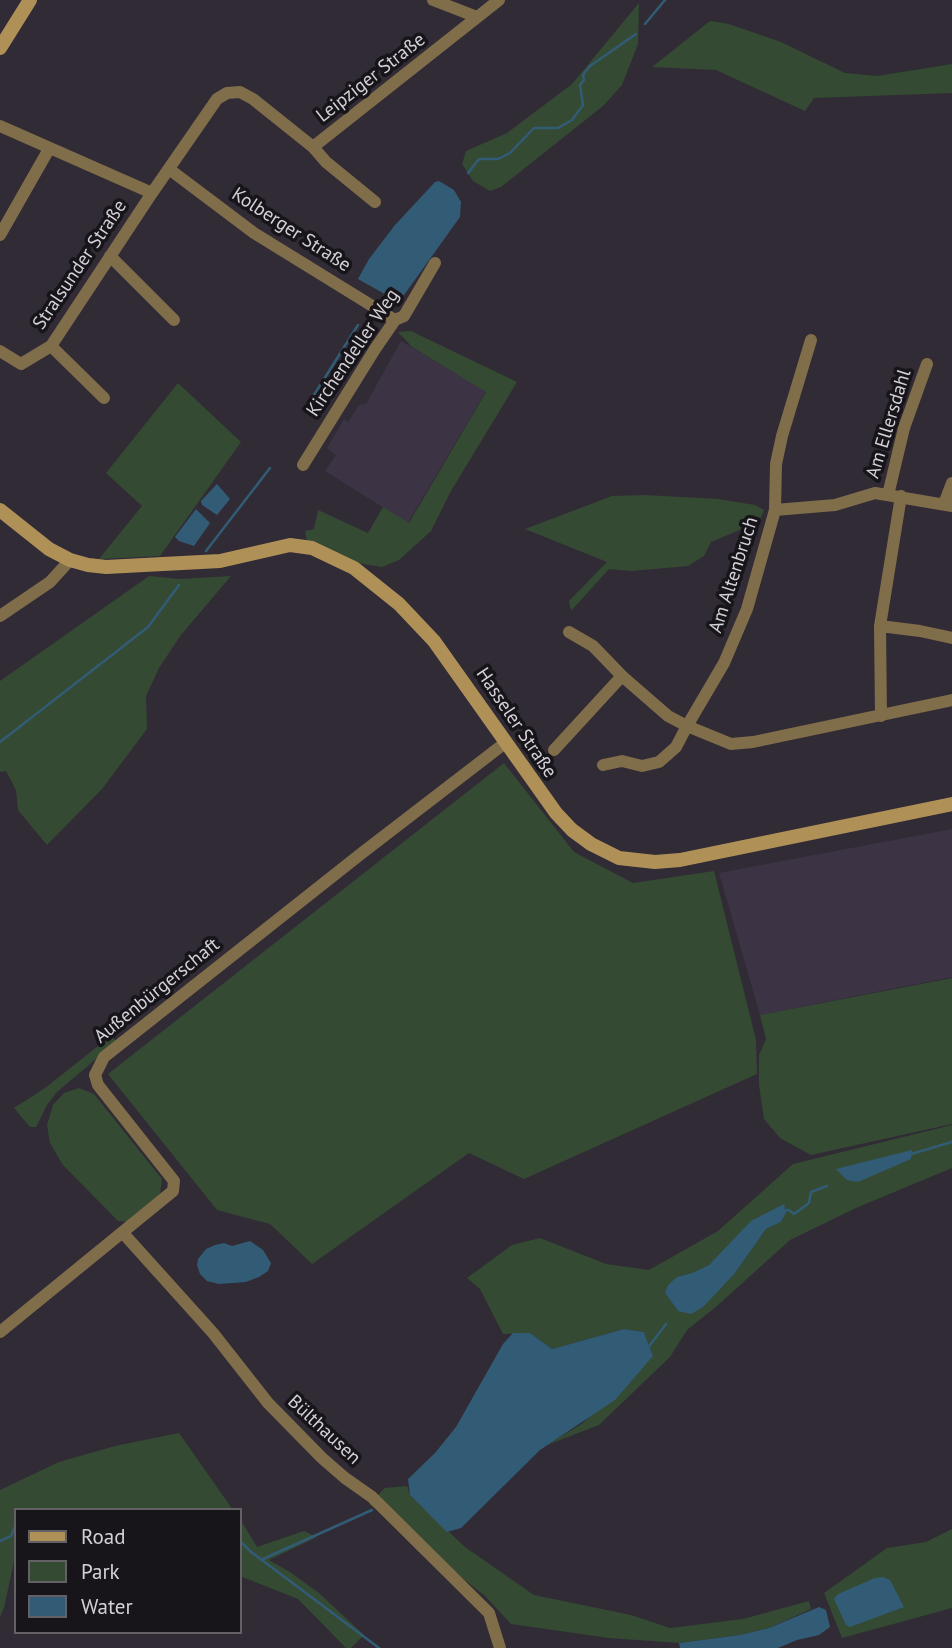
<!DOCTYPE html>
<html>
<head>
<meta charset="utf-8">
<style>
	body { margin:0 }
	#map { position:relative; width:952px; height:1648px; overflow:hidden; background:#312b36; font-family:"PT Sans",sans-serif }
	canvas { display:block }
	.legend { position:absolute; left:14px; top:1508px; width:228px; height:126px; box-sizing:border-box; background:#17151a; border:2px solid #636066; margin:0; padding:9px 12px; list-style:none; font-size:21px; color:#d4d0d7 }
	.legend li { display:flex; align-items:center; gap:14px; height:35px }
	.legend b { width:35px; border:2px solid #636066 }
</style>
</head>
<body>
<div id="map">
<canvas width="952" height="1648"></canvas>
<ul class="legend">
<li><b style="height:9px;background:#af9158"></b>Road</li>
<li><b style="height:19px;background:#344a33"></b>Park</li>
<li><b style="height:19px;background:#325c76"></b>Water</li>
</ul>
</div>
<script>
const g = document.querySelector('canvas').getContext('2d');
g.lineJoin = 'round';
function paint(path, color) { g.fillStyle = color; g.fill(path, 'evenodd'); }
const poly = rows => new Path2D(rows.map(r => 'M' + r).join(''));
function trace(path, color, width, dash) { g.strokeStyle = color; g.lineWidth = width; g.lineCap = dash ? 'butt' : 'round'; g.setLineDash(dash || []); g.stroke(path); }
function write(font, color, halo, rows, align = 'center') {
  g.font = font + ' "PT Sans",sans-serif'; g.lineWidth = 7; g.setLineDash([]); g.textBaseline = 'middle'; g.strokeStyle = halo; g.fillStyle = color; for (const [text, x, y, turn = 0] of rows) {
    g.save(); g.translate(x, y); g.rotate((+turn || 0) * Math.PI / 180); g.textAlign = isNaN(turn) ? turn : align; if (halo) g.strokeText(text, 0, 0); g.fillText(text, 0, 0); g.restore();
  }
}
const built = poly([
	[401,341,486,391,408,523,325,471,336,455,327,448,344,419,348,422,359,405,366,404],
	[952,829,952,977,760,1015,719,873]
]);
const green = poly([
	[639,3,638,44,622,85,603,106,501,187,490,191,473,181,462,164,466,151,507,133,572,84],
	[710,21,729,24,781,42,845,73,877,76,952,64,952,93,814,98,805,111,716,70,652,67],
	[411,331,517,382,451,491,431,531,399,560,382,567,357,563,307,542,305,531,314,529,318,510,368,533,383,507,409,523,486,392,412,347,398,332],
	[178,383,241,442,160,556,99,559,142,506,106,473],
	[645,495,718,499,755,505,764,510,759,522,711,542,704,556,688,566,631,571,609,569,571,611,569,601,607,562,525,529,612,496],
	[149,576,180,579,231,576,181,635,159,668,146,696,147,729,102,789,47,845,18,810,16,790,6,771,0,772,0,681],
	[504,763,574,852,633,883,714,871,756,1040,757,1074,524,1179,469,1153,312,1264,270,1224,217,1210,108,1074],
	[952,978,952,1124,811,1155,780,1138,764,1119,759,1085,759,1055,766,1039,760,1015],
	[112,1035,116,1042,57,1092,47,1105,36,1127,30,1127,14,1108,45,1088],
	[79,1088,94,1094,162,1179,160,1194,129,1222,118,1221,63,1165,50,1143,47,1125,53,1105,64,1093],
	[952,1125,952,1168,856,1208,790,1240,717,1306,687,1330,670,1357,599,1425,547,1445,583,1423,653,1356,644,1332,624,1329,552,1349,530,1333,503,1334,480,1289,467,1278,512,1245,540,1238,606,1264,649,1270,718,1231,793,1164],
	[786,1213,781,1222,766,1229,735,1273,678,1311,665,1293,677,1277,692,1273,709,1265,727,1249],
	[179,1433,233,1510,16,1510,16,1552,4,1608,0,1617,0,1490,59,1462,115,1446],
	[407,1486,410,1495,465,1547,534,1595,631,1615,670,1628,743,1619,809,1601,811,1609,769,1628,740,1635,679,1643,609,1638,511,1624,485,1596,369,1504,385,1488],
	[240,1519,257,1547,304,1531,317,1537,269,1560,290,1572,319,1593,364,1635,351,1648,346,1648,298,1599,240,1576],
	[952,1529,952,1608,842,1638,824,1593,887,1548,926,1542]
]);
const water = poly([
	[439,181,454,190,461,202,460,217,399,302,358,279,369,259,395,225,435,182],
	[217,484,230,499,217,515,202,505,201,501],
	[196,509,210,523,194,546,179,541,175,537],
	[912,1150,911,1159,858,1182,847,1180,836,1169],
	[784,1204,786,1213,781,1222,766,1229,735,1273,703,1307,691,1314,678,1311,665,1293,668,1285,677,1277,692,1273,709,1265,751,1221],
	[250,1241,263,1250,271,1263,268,1271,259,1277,246,1282,219,1284,207,1281,200,1274,197,1265,198,1259,206,1249,215,1245,224,1243,232,1246],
	[624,1329,644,1332,653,1356,615,1400,540,1450,461,1528,447,1532,410,1495,408,1479,435,1453,456,1427,503,1344,513,1333,530,1333,552,1349],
	[883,1577,890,1580,904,1607,850,1627,846,1625,834,1599,838,1594,875,1578],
	[819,1607,826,1610,830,1627,819,1635,797,1640,778,1648,680,1648,679,1643,740,1635,769,1628]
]);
const stream = poly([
	[645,24,665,0],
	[468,173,479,159,498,159,510,153,534,128,558,128,572,120,583,105,580,85,584,80,583,75,590,66,636,34],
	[314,395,358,325],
	[206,551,270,468],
	[0,742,148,627,179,585],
	[908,1155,952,1142],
	[783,1211,789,1210,794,1214,809,1203,811,1192,827,1186],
	[647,1349,666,1324],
	[0,1541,11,1536,16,1524],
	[240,1541,250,1551,379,1648],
	[263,1559,372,1510]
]);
const street = poly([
	[433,0,477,17],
	[0,126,152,193,217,99,227,93,240,92,253,99,313,147,499,0],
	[313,147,326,162,375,202],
	[169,169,254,233,395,320],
	[0,235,49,149],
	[110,256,174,320],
	[51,346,104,398],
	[0,351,21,364,51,346,152,193],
	[303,465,375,349,395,320,404,316,435,263],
	[888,495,904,428,927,364],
	[944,504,952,483],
	[775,510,835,505,875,493,952,506],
	[0,616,50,582,70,560],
	[880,626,901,496],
	[569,632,593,646,622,676,668,716,687,726,724,663,747,609,775,510,776,464,782,436,811,340],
	[881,716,880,626,920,631,952,638],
	[554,750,622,676],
	[603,765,622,761,642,766,659,762,676,747,687,726,731,744,753,742,952,700],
	[123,1233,213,1333,268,1403,322,1458,345,1478,372,1497,489,1613,500,1648],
	[0,1332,173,1191,174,1181,98,1085,95,1075,104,1057,362,853,505,743]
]);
const secondary = poly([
	[0,48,30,0],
	[0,510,49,549,70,560,88,565,106,567,220,561,290,545,312,548,354,568,399,604,434,641,556,813,572,830,591,844,619,858,655,862,680,860,952,804]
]);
const streetNames = [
	["Leipziger Straße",371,78,-38],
	["Kolberger Straße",291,230,33],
	["Stralsunder Straße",80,265,-56],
	["Kirchendeller Weg",353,353,-56],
	["Am Ellersdahl",889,424,-73],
	["Am Altenbruch",734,575,-72],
	["Hasseler Straße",516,723,56],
	["Außenbürgerschaft",157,991,-39],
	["Bülthausen",324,1430,43]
];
paint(built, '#3c3344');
paint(green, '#344a33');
paint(water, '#325c76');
trace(stream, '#325c76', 2.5);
trace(street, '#806d4a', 12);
trace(secondary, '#af9158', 14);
write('19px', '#d4d0d7', '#17151a', streetNames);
</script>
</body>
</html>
